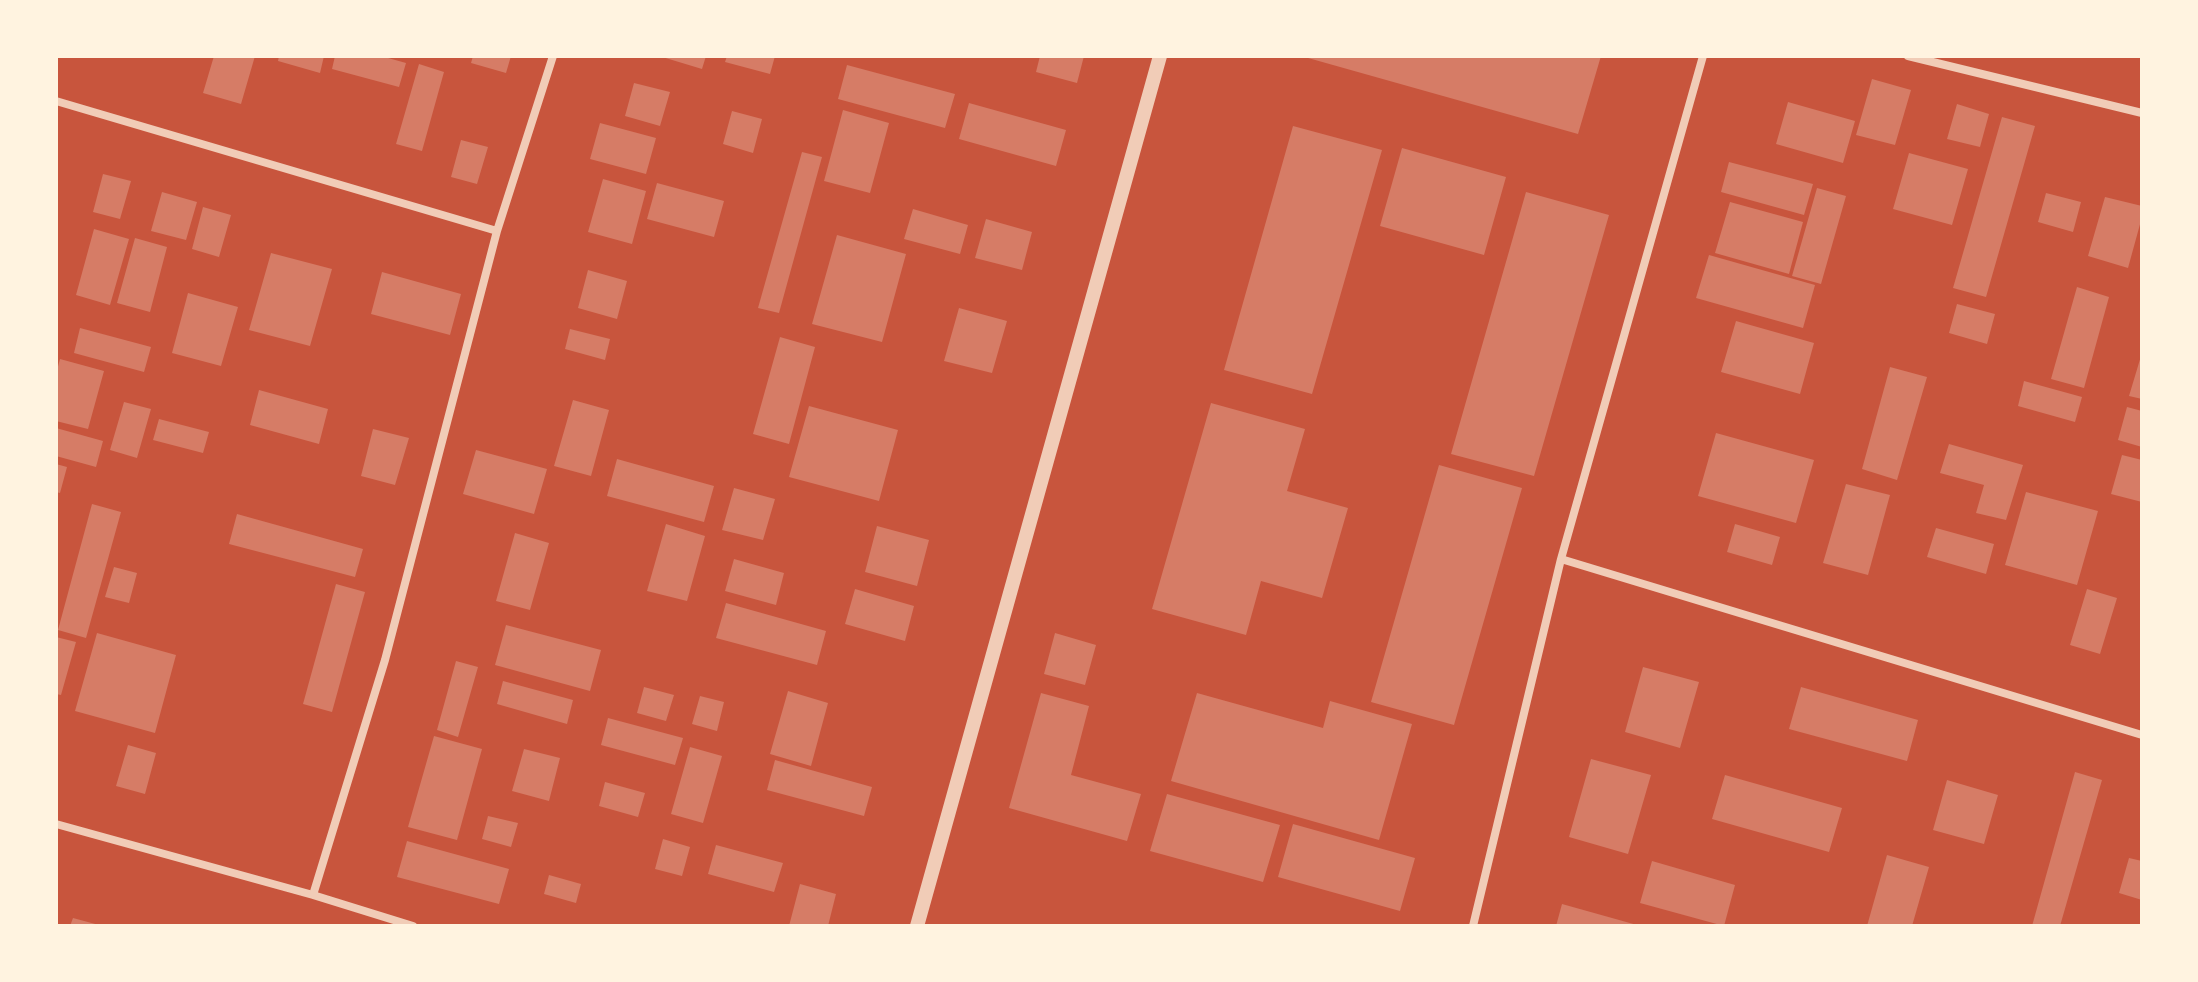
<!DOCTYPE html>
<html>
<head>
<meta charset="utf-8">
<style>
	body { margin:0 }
	#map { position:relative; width:2198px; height:982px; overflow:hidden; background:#c8553d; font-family:Spectral,serif }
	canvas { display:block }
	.frame { position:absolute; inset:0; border:58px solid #fff3e0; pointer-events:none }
</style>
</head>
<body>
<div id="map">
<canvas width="2198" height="982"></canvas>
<div class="frame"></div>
</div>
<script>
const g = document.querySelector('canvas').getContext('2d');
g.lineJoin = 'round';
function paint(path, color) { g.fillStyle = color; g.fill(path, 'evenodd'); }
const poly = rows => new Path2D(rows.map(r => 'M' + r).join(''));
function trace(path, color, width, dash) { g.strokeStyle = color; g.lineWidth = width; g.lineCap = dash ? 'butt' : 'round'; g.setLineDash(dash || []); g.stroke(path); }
const building = poly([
	[214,56,255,56,241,104,203,93],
	[279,56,324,56,320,73,278,61],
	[335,56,381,56,406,63,399,87,332,69],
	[473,56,511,56,506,73,471,63],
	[659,56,706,56,702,69],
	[727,56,775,56,770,74,725,62],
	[1040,56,1084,56,1077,83,1036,72],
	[1301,56,1601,56,1578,134],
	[419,64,444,72,422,151,396,144],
	[847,65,955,94,945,128,838,99],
	[1872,79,1911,90,1895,145,1856,135],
	[634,83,670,92,660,126,625,116],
	[1788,102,1855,121,1843,163,1776,144],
	[969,103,1066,130,1056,166,959,139],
	[1957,104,1989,114,1980,147,1947,139],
	[843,110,889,123,870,193,824,181],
	[732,111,762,119,753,153,723,144],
	[2002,117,2035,126,1986,297,1953,288],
	[600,123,656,138,646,174,590,159],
	[1293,126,1382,150,1312,394,1224,370],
	[461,140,488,147,477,184,451,177],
	[1402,148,1506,177,1484,255,1380,226],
	[802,152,822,157,779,313,758,308],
	[1909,153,1968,169,1952,225,1893,209],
	[1729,162,1813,184,1804,215,1721,192],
	[103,174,131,181,120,219,93,212],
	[603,179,646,191,632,244,588,232],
	[657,183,724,201,714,237,647,219],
	[1817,188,1846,196,1821,284,1792,276],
	[162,192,197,202,186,240,151,231],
	[1526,192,1609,215,1534,476,1451,454],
	[2046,193,2081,202,2073,232,2038,222],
	[2105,197,2142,206,2142,217,2128,268,2088,256],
	[1730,202,1803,222,1789,274,1715,253],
	[203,207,231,215,219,257,192,249],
	[913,209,968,225,960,254,904,239],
	[986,219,1032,232,1022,270,975,258],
	[94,229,129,239,110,305,76,295],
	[837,235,906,254,882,342,812,324],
	[135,238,167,247,150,312,117,303],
	[271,253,332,269,310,346,249,330],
	[1709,255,1815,285,1803,328,1696,298],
	[588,270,627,281,617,319,578,308],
	[382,272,461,294,450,335,371,314],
	[2077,287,2109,297,2084,388,2051,379],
	[188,293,238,307,221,366,172,353],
	[1957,304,1995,314,1987,344,1949,333],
	[959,308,1007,321,992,373,944,361],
	[1736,321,1814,343,1800,394,1721,372],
	[80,328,151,347,144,372,74,353],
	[570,329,610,339,605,360,565,349],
	[780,337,815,347,789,444,753,434],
	[2141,356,2142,356,2142,399,2129,396],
	[60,359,104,371,88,429,56,421,56,374],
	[1890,367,1927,377,1897,480,1862,469],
	[2024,381,2082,397,2075,422,2018,406],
	[259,390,328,409,319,444,250,425],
	[573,400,609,410,591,476,554,466],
	[124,402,151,409,137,458,110,450],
	[1211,403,1305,429,1287,491,1348,508,1322,598,1261,581,1246,635,1152,609],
	[809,406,898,430,879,501,789,477],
	[2127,407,2142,411,2142,447,2118,440],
	[159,419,209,432,203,453,153,440],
	[56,428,103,441,96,467,56,456],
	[373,429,409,438,395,485,361,476],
	[1716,433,1814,460,1796,523,1698,496],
	[1949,444,2023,465,2006,520,1976,513,1984,485,1940,473],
	[476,450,547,469,534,514,463,494],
	[2122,455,2142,460,2142,502,2111,494],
	[617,459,714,486,704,522,607,496],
	[56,464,67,467,60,493,56,492],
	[1439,465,1522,488,1454,725,1371,702],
	[1846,484,1890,495,1868,575,1823,563],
	[734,488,775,499,763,540,722,530],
	[2026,492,2098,511,2077,585,2005,565],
	[92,504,121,512,86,638,58,630],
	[237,514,363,549,355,577,229,544],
	[666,524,705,536,687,601,647,591],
	[1735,524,1780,537,1772,565,1727,552],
	[877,526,929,540,917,586,865,572],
	[1936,528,1994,544,1986,574,1927,557],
	[515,533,549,543,530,610,496,601],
	[734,559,784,573,776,605,725,591],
	[114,567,137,573,129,603,105,597],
	[336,584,365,592,332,712,303,704],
	[855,589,914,606,905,641,845,624],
	[2087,589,2117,598,2100,654,2070,645],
	[726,603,826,631,817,665,716,638],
	[506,625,601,650,590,691,495,665],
	[97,633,176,655,155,733,75,711],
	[1055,633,1096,645,1085,685,1044,674],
	[56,637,76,642,61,695,56,694],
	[456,661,478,667,458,737,437,730],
	[1643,667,1699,682,1680,748,1625,732],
	[503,681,573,700,567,724,497,704],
	[644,687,674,695,666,721,637,713],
	[1801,687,1918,720,1907,761,1789,729],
	[788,691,828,703,811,766,770,754],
	[1041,693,1089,706,1071,775,1141,794,1127,841,1009,808],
	[1197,693,1323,728,1330,701,1412,724,1379,840,1171,781],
	[700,696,724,702,717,731,692,724],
	[608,718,683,738,675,765,601,745],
	[434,736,482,749,457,840,408,827],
	[128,745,156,753,145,794,116,786],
	[690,747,722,756,703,823,671,814],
	[524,749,560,758,549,801,512,791],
	[1591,759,1651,775,1628,854,1569,837],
	[775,760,872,787,864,816,767,790],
	[2075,772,2102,780,2060,926,2032,926],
	[1725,775,1842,808,1829,852,1712,819],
	[1947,780,1998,795,1984,844,1933,830],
	[605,782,645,793,638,817,599,806],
	[1167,794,1280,825,1263,882,1150,851],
	[488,816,518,823,511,847,482,839],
	[1293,824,1415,858,1400,911,1278,877],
	[663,839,690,847,682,876,655,869],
	[407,841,509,869,499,904,397,877],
	[716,845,783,863,774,892,708,874],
	[1887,855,1929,867,1912,926,1867,926],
	[2129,858,2142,861,2142,900,2119,893],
	[1652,861,1735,885,1724,926,1640,903],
	[549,875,581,884,576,903,544,894],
	[800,884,836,894,828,926,789,926],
	[1562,904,1637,925,1637,926,1556,926],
	[73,918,99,925,99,926,70,926]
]);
const minor = poly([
	[1908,56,2142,113],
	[56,101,497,231],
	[1561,559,2142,735],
	[56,824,313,895,413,926],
	[313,895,385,660,497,231,553,56],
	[1473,926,1561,559,1703,56]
]);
const tertiary = poly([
	[917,926,1160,56]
]);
paint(building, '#d67c66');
trace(minor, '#f1ccb7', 8);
trace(tertiary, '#f1ccb7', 14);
</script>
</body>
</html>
